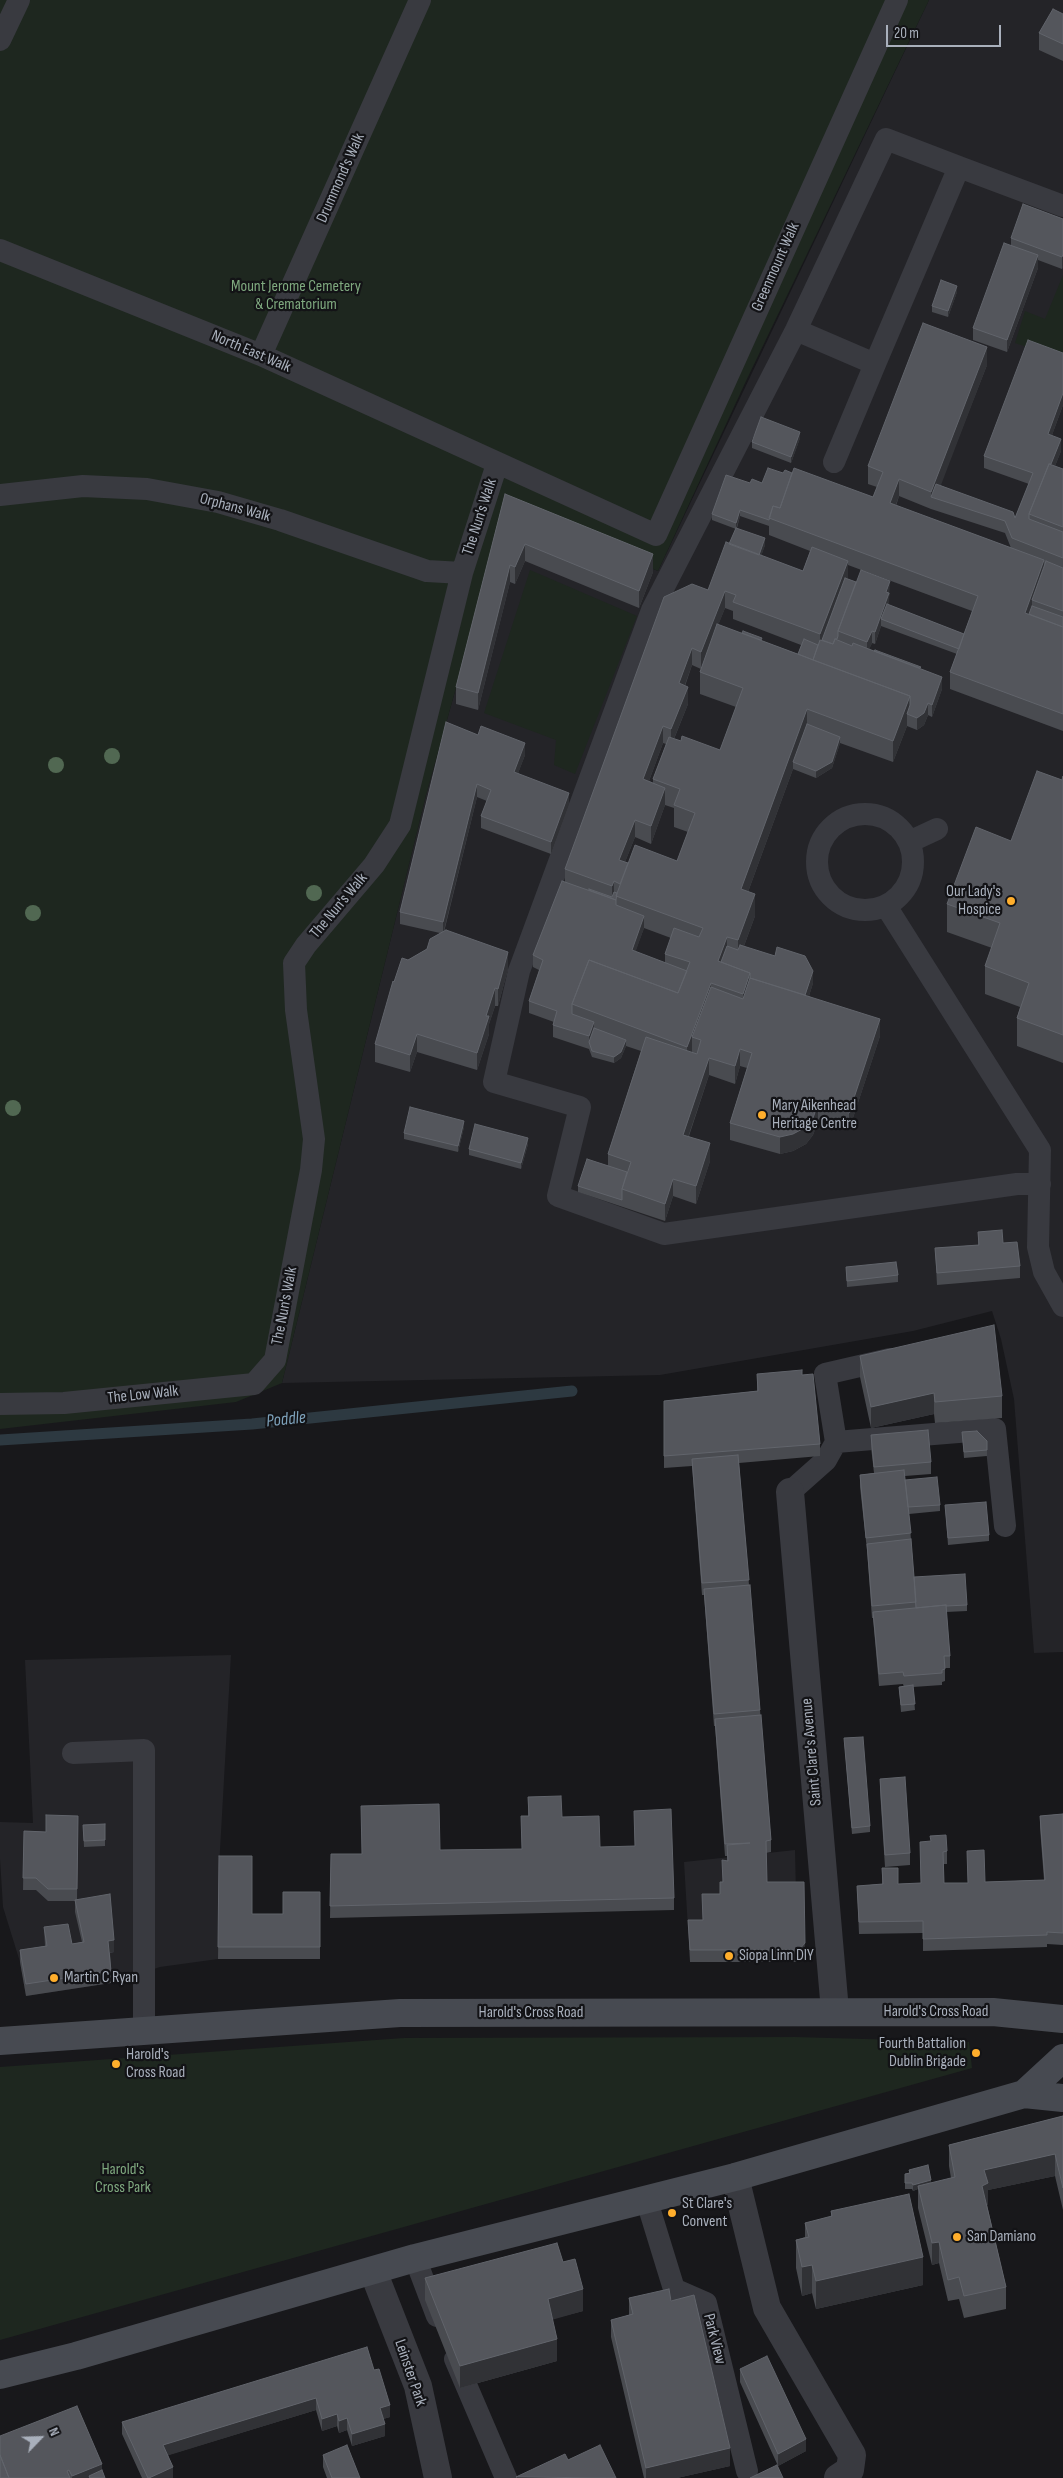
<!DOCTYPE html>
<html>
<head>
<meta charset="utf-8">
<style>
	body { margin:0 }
	#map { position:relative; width:1063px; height:2478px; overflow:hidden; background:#18181b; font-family:"Sofia Sans Condensed",sans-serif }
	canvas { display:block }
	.north { position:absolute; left:15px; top:2413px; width:50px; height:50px; -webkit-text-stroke:4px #131316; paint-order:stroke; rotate:66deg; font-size:14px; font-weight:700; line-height:20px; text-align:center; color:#a9b0bc }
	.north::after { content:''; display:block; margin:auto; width:18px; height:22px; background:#a9b0bc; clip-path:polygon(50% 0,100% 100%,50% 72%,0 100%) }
	.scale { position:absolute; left:886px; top:25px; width:115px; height:22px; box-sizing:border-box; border:2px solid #a9b0bc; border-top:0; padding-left:6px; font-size:15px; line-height:18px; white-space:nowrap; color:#a9b0bc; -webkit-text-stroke:4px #131316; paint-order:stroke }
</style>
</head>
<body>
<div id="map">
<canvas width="1063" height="2478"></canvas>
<div class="north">N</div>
<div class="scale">20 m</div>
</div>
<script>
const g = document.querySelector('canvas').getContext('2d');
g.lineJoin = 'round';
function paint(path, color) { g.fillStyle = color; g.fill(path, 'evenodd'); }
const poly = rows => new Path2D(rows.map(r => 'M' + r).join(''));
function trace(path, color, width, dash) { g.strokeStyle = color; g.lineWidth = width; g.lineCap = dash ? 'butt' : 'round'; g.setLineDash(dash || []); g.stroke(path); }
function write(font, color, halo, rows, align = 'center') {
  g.font = font + ' "Sofia Sans Condensed",sans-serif'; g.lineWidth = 4.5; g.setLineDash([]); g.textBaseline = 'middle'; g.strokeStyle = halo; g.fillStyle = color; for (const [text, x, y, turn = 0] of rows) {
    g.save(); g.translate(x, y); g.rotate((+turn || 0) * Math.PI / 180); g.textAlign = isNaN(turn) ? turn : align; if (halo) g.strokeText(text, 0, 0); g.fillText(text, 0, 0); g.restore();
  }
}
const built = poly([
	[929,0,1063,0,1063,1652,1034,1653,1014,1399,1001,1339,992,1311,913,1331,660,1375,282,1383,426,795,507,505,658,571],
	[231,1655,219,1868,218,1959,160,1967,111,1983,26,1996,20,1962,3,1907,0,1859,0,1822,33,1823,25,1660],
	[795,1850,796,1893,804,1894,805,1955,799,1962,690,1962,684,1862]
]);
const green = poly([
	[0,0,929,0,746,381,658,571,507,506,426,795,282,1383,236,1402,0,1429],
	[1063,275,1063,359,1015,343,1025,311,1045,319],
	[530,570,637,616,575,774,554,765,556,740,484,713],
	[795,2037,969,2042,972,2068,0,2340,0,2067,404,2038]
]);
const stream = poly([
	[0,1440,252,1424,572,1391]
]);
const lane = poly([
	[0,40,19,0],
	[959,167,886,139,796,330,652,610,519,971,494,1082,580,1107,558,1196,664,1234,1017,1184,1040,1184],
	[0,250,261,355,656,535,897,0],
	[796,330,875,364,959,167,1063,206],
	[261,355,420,0],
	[834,462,875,364],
	[0,495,83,486,147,489,218,502,280,520,427,571,462,573],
	'817 862a48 48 0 1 1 96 0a48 48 0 1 1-96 0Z',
	[909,842,937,829],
	[886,906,1040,1150,1038,1247,1044,1272,1063,1306],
	[0,1404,64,1403,254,1384,275,1360,311,1170,314,1139,296,1010,294,963,306,945,374,865,400,825,462,573,497,464],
	[836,1442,825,1374,890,1359],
	[790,1492,826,1460,836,1442,995,1429,1005,1526],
	[73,1753,144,1750,144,2032],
	[646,2198,674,2289,706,2303,747,2471],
	[415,2258,437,2316],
	[455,2359,506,2478]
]);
const street = poly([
	[790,1492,835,2011],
	[735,2177,767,2308,852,2455,850,2470,838,2478],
	[373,2271,418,2386,438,2478]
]);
const secondary = poly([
	[0,2041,400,2013,993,2012,1063,2019],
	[1024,2094,1063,2058],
	[0,2375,76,2356,415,2258,735,2177,1024,2094,1063,2098]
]);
const trees = [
	[112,756],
	[56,765],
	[314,893],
	[33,913],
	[13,1108]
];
const wall = poly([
	[1063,14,1063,61,1039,50,1039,33],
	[1063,219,1063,266,1062,269,1038,260,1038,268,1007,352,973,340,973,328,1011,246,1011,238],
	[957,292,948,317,932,312,932,306],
	[1063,353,1063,405,1052,435,1061,451,1055,466,1063,469,1063,731,950,689,950,672,957,654,881,626,875,644,872,643,869,649,921,669,942,689,932,717,928,715,924,725,917,730,907,726,893,762,840,743,832,768,816,778,793,769,748,892,755,916,744,946,813,983,809,996,880,1036,849,1130,818,1121,813,1135,806,1144,793,1151,780,1154,730,1140,730,1123,747,1068,740,1066,735,1084,709,1075,689,1136,710,1161,696,1204,673,1196,665,1221,578,1192,578,1186,608,1166,608,1154,641,1051,626,1046,621,1058,614,1063,592,1057,589,1049,553,1037,553,1025,554,1022,529,1013,529,1001,539,970,533,967,533,955,565,882,565,869,708,590,729,544,736,529,712,520,712,514,750,483,762,483,783,473,792,473,873,497,877,487,868,484,868,466,987,365,940,485,1015,518,1029,484,984,468,984,456],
	[899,496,931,509,1005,533,1011,548,896,506],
	[740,516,769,526,769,535,810,551,803,571,761,556,765,545,737,528],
	[848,565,972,611,964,634,889,605,889,596,890,593,847,579],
	[725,608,733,611,733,619,801,645,798,654,718,625],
	[706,656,700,672,700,694,736,707,720,750,681,741,674,739,688,704,685,686,692,665,701,669],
	[663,743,666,744,653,779,653,783,649,781],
	[665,805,674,808,674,827,688,832,677,861,628,863,625,862,635,837,651,844],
	[644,928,671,938,665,954,665,963,635,952],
	[800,438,791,463,752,448,752,442],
	[505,494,653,572,639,608,525,561,515,584,510,582,478,710,456,704,456,687],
	[446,722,525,755,518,773,569,805,551,854,481,828,481,816,487,801,477,797,444,932,508,969,498,1006,495,1006,489,1024,489,1034,477,1070,417,1052,410,1072,375,1062,375,1044,408,960,427,949,440,933,400,924,400,912],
	[1063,776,1063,1063,1017,1046,1017,1018,1020,1007,985,994,985,966,992,948,947,932,947,904,1011,841,1062,780],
	[464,1127,458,1152,404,1139,404,1133],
	[528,1144,521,1169,469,1155,469,1149],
	[978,1232,1003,1243,1020,1266,1020,1278,937,1285,935,1248,978,1245],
	[846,1267,898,1275,898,1282,847,1287],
	[860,1356,1002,1396,1002,1418,935,1423,934,1414,871,1428,860,1377],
	[757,1374,802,1375,820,1444,820,1456,739,1463,749,1585,760,1710,771,1840,771,1852,766,1853,767,1882,805,1955,799,1962,690,1962,688,1920,703,1920,702,1894,720,1894,727,1860,727,1856,725,1856,715,1726,714,1726,704,1595,702,1595,692,1466,664,1468,664,1401,757,1391],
	[962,1432,987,1441,987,1456,964,1458],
	[871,1435,931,1462,931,1474,905,1476,905,1480,940,1505,940,1511,909,1514,914,1578,967,1605,967,1611,946,1612,950,1656,950,1668,945,1668,945,1681,942,1682,942,1685,913,1687,915,1710,901,1712,899,1687,904,1687,903,1684,879,1686,873,1618,872,1618,867,1550,860,1487,860,1475,874,1473,871,1447],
	[945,1505,989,1535,989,1541,948,1545],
	[844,1738,870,1826,870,1832,852,1834],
	[880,1779,910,1853,910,1865,885,1867,880,1791],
	[528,1797,562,1817,600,1847,635,1846,634,1811,674,1898,674,1910,330,1918,331,1854,362,1854,440,1850,522,1849,521,1816,528,1816],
	[1063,1814,1063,1945,1047,1944,1047,1947,923,1951,923,1933,859,1934,857,1886,882,1884,882,1868,898,1884,921,1883,920,1842,947,1851,947,1864,944,1864,944,1883,968,1883,967,1851,985,1882,1044,1880,1040,1828,1040,1816],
	[78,1816,77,1900,114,1952,110,1953,111,1971,111,1983,26,1996,20,1962,20,1950,45,1946,44,1927,72,1944,82,1942,75,1912,75,1901,48,1901,36,1890,23,1890,24,1831,46,1832],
	[105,1824,105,1846,84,1847,83,1825],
	[219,1856,252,1914,283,1914,320,1892,320,1959,218,1959],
	[1063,2116,1063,2210,1055,2176,988,2190,988,2205,987,2205,1006,2287,1006,2309,964,2318,959,2299,948,2301,939,2263,932,2265,918,2208,918,2189,913,2191,912,2189,905,2189,905,2174,909,2173,909,2170,931,2183,951,2178,949,2166,949,2145],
	[831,2211,923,2285,816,2309,812,2293,802,2296,796,2268,796,2240,805,2237,805,2223,831,2217],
	[563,2262,583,2311,552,2319,557,2361,460,2388,425,2300,425,2278],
	[629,2298,671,2301,730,2466,677,2478,644,2478,611,2337,611,2320,629,2315],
	[740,2369,806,2451,778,2466,740,2382],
	[374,2370,390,2417,383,2419,385,2436,352,2446,347,2430,339,2433,337,2426,322,2431,316,2410,168,2455,173,2478,142,2478,122,2434,122,2422],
	[0,2436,102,2470,105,2478,0,2478],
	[323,2455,360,2478,327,2478,323,2467]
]);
const shadedWall = poly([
	[1063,254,1063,266,1062,269,1062,257],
	[1038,255,1038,268,1007,352,1007,340],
	[957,286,957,292,948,317,948,311],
	[987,347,987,365,936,498,931,497,931,492],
	[1063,393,1063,405,1048,446,1048,434],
	[800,432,800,438,791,463,791,457],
	[1061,439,1061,451,1035,516,1031,515],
	[899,479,899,496,890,521,890,503],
	[740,510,740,516,736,529,736,523],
	[765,538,765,545,756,571,756,565],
	[525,544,525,561,515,584,515,567],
	[653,554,653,572,639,608,639,591],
	[1044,560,1044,577,1032,600,1032,612,1027,624,1025,613],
	[848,561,848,578,822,646,820,645,820,634],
	[510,565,510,582,478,710,478,693],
	[890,581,889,605,881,619,881,626,875,644,875,632],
	[725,591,725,608,701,669,701,652],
	[872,631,872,643,867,654,867,642],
	[692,648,692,665,679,701,679,683],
	[942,677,942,689,932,717,932,705],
	[688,687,688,704,671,746,671,729],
	[910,696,910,715,907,714,907,726,893,762,893,741],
	[928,703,928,715,924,725,917,730,917,718],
	[807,709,807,731,793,762,793,769,741,911,741,889],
	[663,726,663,743,643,797,643,779],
	[840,737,840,743,832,768,816,778,816,771],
	[525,743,525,755,514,784,514,772],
	[477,784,477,797,443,934,443,922],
	[665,788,665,805,651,844,651,826],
	[569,793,569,805,551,854,551,842],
	[635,820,635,837,619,877,619,860],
	[614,881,614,899,612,903,612,886],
	[755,894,755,916,738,962,738,940],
	[644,916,644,928,632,962,632,950],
	[727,937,727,958,722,972,718,961],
	[508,952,508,969,498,1006,498,989],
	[813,971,813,983,804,1012,804,1000],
	[750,973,750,995,743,1016,743,994],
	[711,983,711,1004,692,1037,692,1054,687,1068,687,1047],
	[495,988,495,1006,489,1024,489,1034,477,1070,477,1053,486,1016],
	[880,1019,880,1036,849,1130,849,1113],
	[594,1022,594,1034,589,1042,589,1036],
	[417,1034,417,1052,410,1072,410,1055],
	[626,1040,626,1046,621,1058,614,1063,614,1057],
	[740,1049,740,1066,735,1084,735,1066],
	[709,1058,709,1075,683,1152,683,1135],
	[818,1104,818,1121,813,1135,806,1144,793,1151,780,1154,780,1137],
	[464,1121,464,1127,458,1152,458,1146],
	[528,1138,528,1144,521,1169,521,1163],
	[710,1143,710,1161,696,1204,696,1186],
	[673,1179,673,1196,665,1221,665,1204],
	[934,1393,934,1414,871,1428,871,1407],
	[114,1940,114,1952,108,1953,108,1941],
	[805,1943,805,1955,799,1962,799,1950],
	[1055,2154,1055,2176,988,2190,988,2205,982,2207,982,2186,984,2170],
	[931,2180,931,2186,918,2186,918,2189,913,2191,913,2185],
	[939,2242,939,2263,932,2265,932,2243],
	[923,2257,923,2285,816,2309,816,2281],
	[812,2265,812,2293,802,2296,802,2267],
	[583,2289,583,2311,548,2321,548,2299],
	[557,2339,557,2361,460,2388,460,2366],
	[316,2398,316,2410,163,2457,163,2445],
	[390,2405,390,2417,380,2420,380,2408],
	[337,2414,337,2426,322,2431,322,2419],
	[347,2418,347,2430,339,2433,339,2421],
	[385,2424,385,2436,352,2446,352,2434],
	[806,2439,806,2451,778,2466,778,2454],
	[730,2448,730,2466,677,2478,646,2478,646,2468],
	[102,2464,102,2476,89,2476,89,2478,72,2478,72,2476],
	[173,2467,173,2478,149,2478]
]);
const building = poly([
	[1053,9,1063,14,1063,44,1039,33,1053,9],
	[1023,204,1063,219,1063,254,1062,257,1011,238,1023,204],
	[1004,243,1038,255,1007,340,973,328,1004,243],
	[941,280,957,286,948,311,932,306,941,280],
	[923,323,987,347,931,492,899,479,890,503,1044,560,1025,613,1063,627,1063,714,950,672,978,596,769,518,773,506,780,508,794,468,873,497,883,472,868,466,923,323],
	[1028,340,1063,353,1063,393,1048,434,1061,439,1051,464,1049,464,1029,514,1029,519,1063,532,1063,558,1012,538,1005,521,931,497,936,484,1013,512,1015,518,1033,473,984,456,1028,340],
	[761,417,800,432,791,457,752,442,761,417],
	[1049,464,1063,469,1063,527,1029,514,1049,464],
	[768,468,783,473,785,470,792,473,780,508,773,506,769,520,740,510,736,523,712,514,726,475,750,483,752,479,762,483,768,468],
	[505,494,653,554,639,591,525,544,515,567,510,565,478,693,456,687,505,494],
	[736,528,765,538,759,555,729,544,736,528],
	[726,542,803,571,812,547,848,561,820,634,733,602,736,595,725,591,701,652,692,648,679,683,688,687,671,729,663,726,643,779,665,788,651,826,635,820,619,860,628,863,620,884,614,881,612,886,565,869,664,597,692,584,708,590,726,542],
	[1046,561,1063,568,1063,611,1032,600,1046,561],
	[861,570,890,581,886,592,889,593,875,632,872,631,867,642,838,631,861,570],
	[845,578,856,582,838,631,838,636,837,639,835,639,833,644,822,640,845,578],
	[887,604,964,634,959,649,881,619,887,604],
	[1032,606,1063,617,1063,627,1029,614,1032,606],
	[717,624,910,696,893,741,807,709,741,889,755,894,738,940,727,937,718,961,750,973,743,994,711,983,687,1047,572,1004,589,960,678,993,690,962,665,954,674,928,699,937,703,928,616,896,635,845,677,861,695,813,674,805,680,789,653,779,669,737,681,741,682,736,720,750,743,688,700,672,717,624],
	[743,631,762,638,761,640,742,633,743,631],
	[804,639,818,645,813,660,798,654,804,639],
	[835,639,852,646,853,643,942,677,932,705,928,703,924,713,917,718,907,714,910,705,910,696,813,660,820,640,833,644,835,639],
	[875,650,921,667,920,668,874,651,875,650],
	[446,722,478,735,481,726,525,743,514,772,569,793,551,842,481,816,491,790,477,784,443,922,400,912,446,722],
	[807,724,840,737,832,762,816,771,793,762,807,724],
	[1037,771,1062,780,1063,776,1063,1035,1017,1018,1029,983,985,966,1000,923,947,904,976,827,1011,841,1037,771],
	[562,881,616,900,616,905,644,916,632,950,687,971,678,993,589,960,572,1004,572,1014,594,1022,589,1036,553,1025,557,1011,529,1001,543,960,533,955,562,881],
	[589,889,612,897,614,892,617,893,616,900,589,890,589,889],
	[446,930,508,952,498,989,495,988,486,1016,489,1016,477,1053,417,1034,410,1055,375,1044,393,981,394,982,402,958,408,960,427,949,430,939,446,930],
	[740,945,775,956,777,947,805,956,813,971,805,995,750,978,750,973,721,962,727,946,738,950,740,945],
	[750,978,880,1019,849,1113,818,1104,813,1118,806,1127,793,1134,780,1137,730,1123,752,1053,740,1049,735,1066,709,1058,683,1135,710,1143,696,1186,673,1179,665,1204,622,1189,631,1162,608,1154,646,1037,697,1054,701,1040,692,1037,711,987,743,999,750,978],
	[594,1028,626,1040,621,1052,614,1057,592,1051,589,1042,594,1028],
	[410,1107,464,1121,458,1146,404,1133,410,1107],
	[475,1124,528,1138,521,1163,469,1149,475,1124],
	[587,1159,627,1172,622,1189,622,1200,578,1186,587,1159],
	[1002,1230,1003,1243,1017,1242,1020,1266,937,1273,935,1248,979,1245,978,1232,1002,1230],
	[896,1262,898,1275,847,1281,846,1267,896,1262],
	[994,1325,1002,1396,935,1402,934,1393,871,1407,860,1356,994,1325],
	[802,1370,802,1375,813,1374,820,1444,664,1456,664,1401,758,1391,757,1374,802,1370],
	[928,1430,931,1462,874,1467,871,1435,928,1430],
	[977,1431,987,1441,987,1450,964,1452,962,1432,977,1431],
	[738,1455,749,1580,702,1583,692,1459,738,1455],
	[904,1470,911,1533,866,1538,860,1475,904,1470],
	[937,1477,940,1505,908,1507,905,1480,937,1477],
	[986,1502,989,1535,948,1538,945,1505,986,1502],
	[911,1539,916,1602,872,1606,867,1544,911,1539],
	[965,1574,967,1605,946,1606,946,1605,916,1608,914,1577,965,1574],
	[750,1585,760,1710,714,1714,704,1589,750,1585],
	[946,1605,950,1656,944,1656,945,1669,942,1670,942,1673,904,1676,903,1672,879,1674,873,1612,946,1605],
	[913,1685,915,1704,901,1705,899,1687,913,1685],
	[761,1715,771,1840,766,1841,767,1882,804,1882,805,1943,799,1950,690,1950,688,1920,703,1920,702,1894,720,1894,720,1882,723,1882,722,1860,728,1861,727,1845,750,1843,725,1844,715,1719,761,1715],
	[863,1737,870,1826,852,1828,844,1738,863,1737],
	[905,1777,910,1853,885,1855,880,1779,905,1777],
	[561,1796,562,1817,599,1816,600,1847,635,1846,634,1811,671,1809,674,1898,330,1906,331,1854,362,1854,361,1806,439,1804,440,1850,522,1849,521,1816,529,1816,528,1797,561,1796],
	[1063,1814,1063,1933,1047,1932,1047,1935,923,1939,923,1921,859,1922,857,1886,883,1884,882,1868,898,1868,898,1884,921,1883,920,1842,931,1841,930,1836,946,1835,947,1851,943,1852,944,1883,968,1883,967,1851,984,1850,985,1882,1045,1880,1040,1816,1063,1814],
	[46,1815,78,1816,77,1889,48,1889,36,1878,23,1878,24,1831,46,1832,46,1815],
	[105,1824,105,1840,84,1841,83,1825,105,1824],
	[219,1856,252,1856,252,1914,283,1914,283,1892,320,1892,320,1947,218,1947,219,1856],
	[110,1894,114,1940,108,1941,111,1971,26,1984,20,1950,47,1946,44,1927,68,1924,72,1944,84,1942,75,1900,110,1894],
	[1063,2116,1063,2188,1055,2154,984,2170,988,2183,982,2186,1006,2287,964,2296,959,2277,948,2280,939,2242,932,2243,918,2186,955,2177,949,2145,1063,2116],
	[928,2165,931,2180,913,2185,912,2183,905,2183,905,2174,910,2173,909,2170,928,2165],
	[909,2194,923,2257,816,2281,812,2265,802,2267,796,2240,809,2237,805,2223,832,2216,831,2211,909,2194],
	[557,2243,563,2262,575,2259,583,2289,548,2299,557,2339,460,2366,425,2278,557,2243],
	[669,2289,671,2301,694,2295,730,2448,646,2468,611,2320,633,2314,629,2298,669,2289],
	[367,2347,374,2370,379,2369,390,2405,380,2408,385,2424,352,2434,347,2418,339,2421,337,2414,322,2419,316,2398,163,2445,173,2467,149,2478,148,2478,122,2422,367,2347],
	[767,2356,806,2439,778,2454,740,2369,767,2356],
	[77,2406,102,2464,72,2476,69,2470,67,2471,70,2478,9,2478,0,2455,0,2436,77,2406],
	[347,2445,360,2478,332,2478,323,2455,347,2445],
	[600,2445,616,2478,516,2477,565,2454,568,2460,600,2445],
	[0,2455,9,2478,0,2478,0,2455],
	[777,2465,783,2478,750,2478,777,2465],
	[102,2470,105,2478,90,2478,89,2476,102,2470]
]);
const markers = [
	[1011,901,5,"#ffae2c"],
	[762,1115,5,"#ffae2c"],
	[729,1956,5,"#ffae2c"],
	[54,1978,5,"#ffae2c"],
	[976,2053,5,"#ffae2c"],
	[116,2064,5,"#ffae2c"],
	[672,2213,5,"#ffae2c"],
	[957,2237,5,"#ffae2c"]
];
const streetNames = [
	["Drummond's Walk",341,178,-66],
	["Greenmount Walk",776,267,-66],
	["North East Walk",251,352,23],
	["Orphans Walk",235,508,15],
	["The Nun's Walk",480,517,-72],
	["The Nun's Walk",339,906,-50],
	["The Nun's Walk",285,1306,-79],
	["The Low Walk",143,1395,-6],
	["Saint Clare's Avenue",812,1752,-95],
	["Harold's Cross Road",936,2012],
	["Harold's Cross Road",531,2013],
	["Park View",714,2339,76],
	["Leinster Park",410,2373,71]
];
const parkNames = [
	["Mount Jerome Cemetery",296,287],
	["& Crematorium",296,305],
	["Harold's",123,2170],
	["Cross Park",123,2188]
];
const poiNames = [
	["Our Lady's",1001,892,"right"],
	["Hospice",1001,910,"right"],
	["Mary Aikenhead",772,1106],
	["Heritage Centre",772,1124],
	["Siopa Linn DIY",739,1956],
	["Martin C Ryan",64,1978],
	["Fourth Battalion",966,2044,"right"],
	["Dublin Brigade",966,2062,"right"],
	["Harold's",126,2055],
	["Cross Road",126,2073],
	["St Clare's",682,2204],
	["Convent",682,2222],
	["San Damiano",967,2237]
];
const waterNames = [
	["Poddle",286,1420,-6]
];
paint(built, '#242428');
paint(green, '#1e271f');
trace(stream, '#2d3941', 11);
trace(lane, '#393a40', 22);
trace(street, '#393a40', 28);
trace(secondary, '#474a51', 28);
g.fillStyle = '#516852';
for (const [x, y] of trees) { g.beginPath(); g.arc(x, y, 8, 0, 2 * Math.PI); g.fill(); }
paint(wall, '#494b50');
paint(shadedWall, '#313236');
paint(building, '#54565c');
trace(building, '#61646b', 1);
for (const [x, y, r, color] of markers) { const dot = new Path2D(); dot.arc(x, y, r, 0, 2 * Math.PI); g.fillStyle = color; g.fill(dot); trace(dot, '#131316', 2); }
write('16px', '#a9b0bc', '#131316', streetNames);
write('16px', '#7fa97f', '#131316', parkNames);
write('16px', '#a9b0bc', '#131316', poiNames, 'left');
write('italic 18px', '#7da1ba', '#131316', waterNames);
</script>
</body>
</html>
